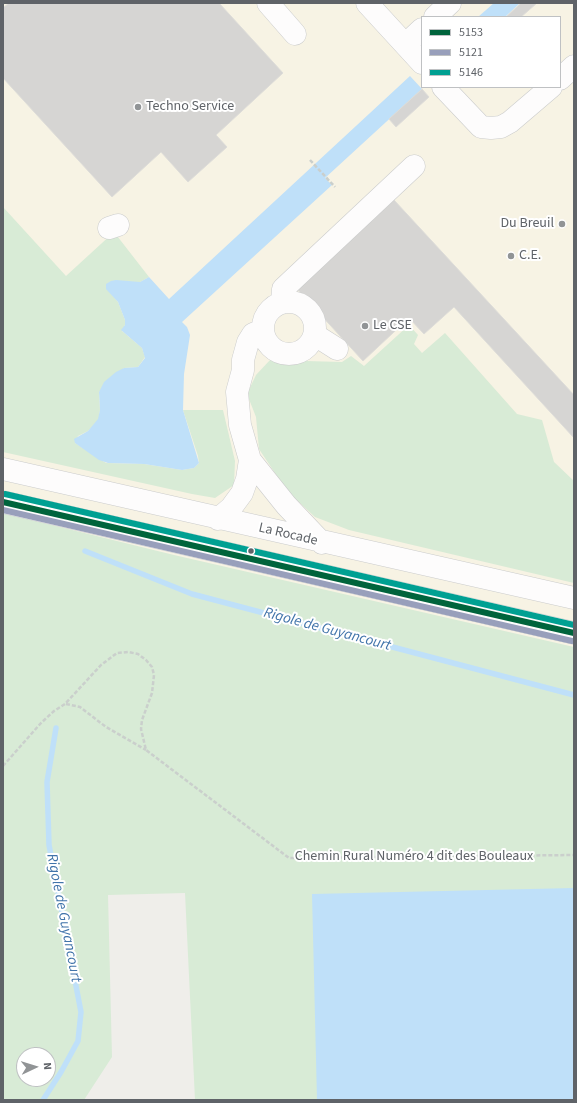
<!DOCTYPE html>
<html>
<head>
<meta charset="utf-8">
<style>
	body { margin:0 }
	#map { position:relative; width:577px; height:1103px; overflow:hidden; background:#efeeea; font-family:"Source Sans 3",sans-serif }
	canvas { display:block }
	.frame { position:absolute; inset:0; border:4px solid #5f6368; pointer-events:none }
	.legend { position:absolute; left:421px; top:16px; width:140px; height:72px; box-sizing:border-box; background:#fff; border:1px solid #bfc1c3; margin:0; padding:5px 7px; list-style:none; font-size:12px; color:#5f6368 }
	.legend li { display:flex; align-items:center; gap:8px; height:20px }
	.legend b { width:20px; border:1px solid #bfc1c3 }
	.north { position:absolute; left:16px; top:1047px; width:40px; height:40px; box-sizing:border-box; background:#fff; border:1px solid #bfc1c3; border-radius:50%; rotate:86deg; font-size:11px; font-weight:700; line-height:16px; text-align:center; color:#5f6368 }
	.north::after { content:''; display:block; margin:auto; width:14px; height:18px; background:#919496; clip-path:polygon(50% 0,100% 100%,50% 72%,0 100%) }
</style>
</head>
<body>
<div id="map">
<canvas width="577" height="1103"></canvas>
<div class="frame"></div>
<ul class="legend">
<li><b style="height:5px;background:#00643c"></b>5153</li>
<li><b style="height:5px;background:#989fbb"></b>5121</li>
<li><b style="height:5px;background:#00a092"></b>5146</li>
</ul>
<div class="north">N</div>
</div>
<script>
const g = document.querySelector('canvas').getContext('2d');
g.lineJoin = 'round';
function paint(path, color) { g.fillStyle = color; g.fill(path, 'evenodd'); }
const poly = rows => new Path2D(rows.map(r => 'M' + r).join(''));
function trace(path, color, width, dash) { g.strokeStyle = color; g.lineWidth = width; g.lineCap = dash ? 'butt' : 'round'; g.setLineDash(dash || []); g.stroke(path); }
function write(font, color, halo, rows, align = 'center') {
  g.font = font + ' "Source Sans 3",sans-serif'; g.lineWidth = 4; g.setLineDash([]); g.textBaseline = 'middle'; g.strokeStyle = halo; g.fillStyle = color; for (const [text, x, y, turn = 0] of rows) {
    g.save(); g.translate(x, y); g.rotate((+turn || 0) * Math.PI / 180); g.textAlign = isNaN(turn) ? turn : align; if (halo) g.strokeText(text, 0, 0); g.fillText(text, 0, 0); g.restore();
  }
}
const commercial = poly([
	[3,3,574,3,574,689,3,734],
	[422,17,560,17,560,87,422,87]
]);
const green = poly([
	[3,207,66,276,114,232,149,277,140,282,107,289,118,302,125,320,125,325,122,331,142,348,145,357,138,367,124,368,99,392,100,410,99,419,88,431,78,436,75,443,106,463,144,464,182,470,194,468,199,463,198,456,183,410,223,410,235,461,234,485,215,498,192,494,3,452],
	[409,325,418,335,414,344,422,353,445,333,517,414,542,420,554,462,574,481,574,583,349,530,315,517,287,491,259,449,256,417,247,394,256,375,270,360,342,362,351,356,364,366],
	[3,513,174,555,574,647,574,1100,195,1100,185,893,108,895,112,1057,84,1100,3,1100],
	[24,1055,48,1055,48,1079,24,1079]
]);
const water = poly([
	[494,3,520,3,505,17,478,17],
	[410,76,422,89,325,178,332,185,182,322,187,327,190,335,184,374,183,410,199,463,194,468,182,470,144,464,108,463,99,460,75,443,74,439,88,431,98,419,100,410,99,392,104,382,116,372,124,368,138,367,145,358,142,348,121,330,125,325,125,320,118,302,106,289,106,284,111,281,116,280,140,282,149,277,169,299],
	[574,888,574,1100,317,1100,312,894]
]);
const stream = poly([
	[85,551,192,594,574,695],
	[43,1100,61,1072,78,1041,81,1012,49,845,47,782,56,728]
]);
const building = poly([
	[9,3,219,3,283,73,216,135,227,147,188,182,161,152,112,197,3,78,3,8,9,3],
	[521,3,537,3,521,17,506,17,521,3],
	[422,89,429,97,396,127,389,119,422,89],
	[394,200,574,395,574,438,454,307,424,334,409,318,363,361,297,289,394,200]
]);
const path = poly([
	[310,160,335,187],
	[66,704,80,707,106,727,146,750],
	[3,766,41,723,54,711,65,704,101,665,117,653,128,652,138,654,146,660,152,667,154,675,152,693,142,720,141,729,146,750,289,858,574,855]
]);
const minor = poly([
	[268,3,295,34],
	[367,3,422,63],
	[435,17,450,3],
	[406,44,422,29],
	[560,79,574,66],
	[443,87,481,127,491,128,501,127,510,122,551,87],
	[109,228,118,225],
	'263 328a26 26 0 1 1 52 0a26 26 0 1 1-52 0Z',
	[282,303,283,289,414,166],
	[315,335,337,349],
	[250,460,240,425,237,392,243,370,243,360,248,342,253,334,262,330],
	[3,469,574,598],
	[3,502,574,633],
	[218,519,231,508,242,493,247,479,250,460,286,505,322,543]
]);
const bus1 = poly([
	[3,502,574,633]
]);
const bus2 = poly([
	[3,510,572,641]
]);
const bus3 = poly([
	[5,494,574,625]
]);
const markers = [
	[138,107,4,"#919496"],
	[562,224,4,"#919496"],
	[511,256,4,"#919496"],
	[365,326,4,"#919496"],
	[251,551,3.5,"#5f6368"]
];
const poiNames = [
	["Techno Service",146,107],
	["Du Breuil",554,224,"right"],
	["C.E.",519,256],
	["Le CSE",373,326]
];
const streetNames = [
	["La Rocade",288,535,13],
	["Chemin Rural Numéro 4 dit des Bouleaux",414,857]
];
const waterNames = [
	["Rigole de Guyancourt",327,630,15],
	["Rigole de Guyancourt",63,918,79]
];
paint(commercial, '#f7f3e4');
paint(green, '#d8ebd6');
paint(water, '#bfe0f9');
trace(stream, '#bfe0f9', 5.5);
paint(building, '#d6d5d3');
trace(building, '#deddd9', 1);
trace(minor, '#cbcccc', 23);
trace(path, '#cacfcc', 2.5, [4, 2]);
trace(minor, '#fdfcfc', 22);
trace(bus1, '#00643c', 6);
trace(bus2, '#989fbb', 6);
trace(bus3, '#00a092', 6);
for (const [x, y, r, color] of markers) { const dot = new Path2D(); dot.arc(x, y, r, 0, 2 * Math.PI); g.fillStyle = color; g.fill(dot); trace(dot, '#fff', 1.5); }
write('14px', '#5f6368', '#fff', poiNames, 'left');
write('14px', '#5f6368', '#fff', streetNames);
write('italic 15px', '#4174aa', '#fff', waterNames);
</script>
</body>
</html>
